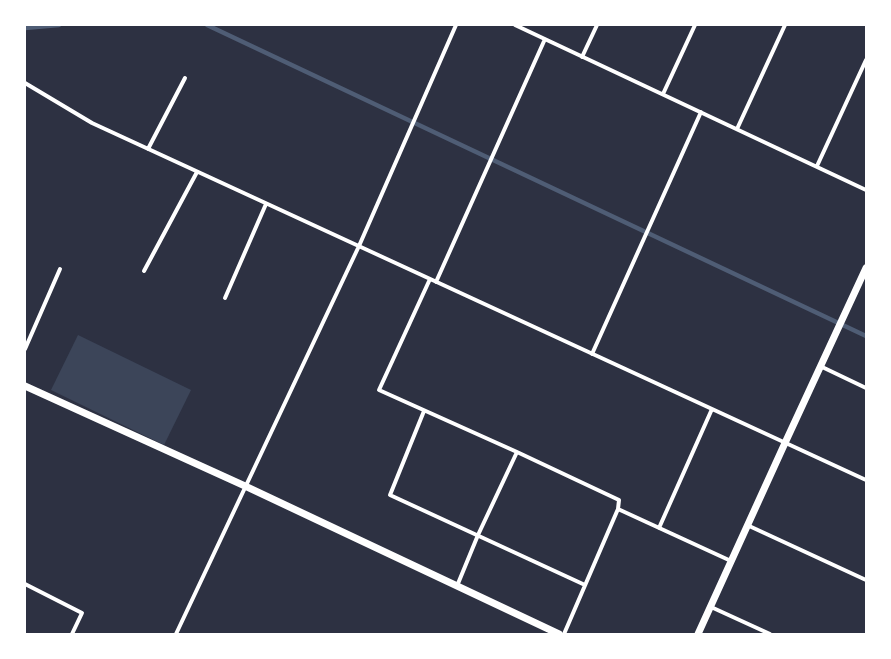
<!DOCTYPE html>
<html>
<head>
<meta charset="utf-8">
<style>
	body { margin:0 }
	#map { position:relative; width:891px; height:659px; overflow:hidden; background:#2d3142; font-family:"PT Sans",sans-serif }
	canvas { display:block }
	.frame { position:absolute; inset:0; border:26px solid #fff; pointer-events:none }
</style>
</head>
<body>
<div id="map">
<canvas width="891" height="659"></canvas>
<div class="frame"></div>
</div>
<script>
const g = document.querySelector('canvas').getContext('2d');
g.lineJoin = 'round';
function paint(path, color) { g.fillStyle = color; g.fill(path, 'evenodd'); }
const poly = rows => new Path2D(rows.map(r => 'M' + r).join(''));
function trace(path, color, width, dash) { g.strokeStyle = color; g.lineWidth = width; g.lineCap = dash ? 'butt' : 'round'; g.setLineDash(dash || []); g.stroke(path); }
const green = poly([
	[78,335,191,390,164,445,51,390]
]);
const stream = poly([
	[207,25,866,336],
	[25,28,59,25]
]);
const minor = poly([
	[515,25,866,190],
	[582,57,597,25],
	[25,83,92,123,866,480],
	[663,94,695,25],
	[737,129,785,25],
	[148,149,185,78],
	[817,166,866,60],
	[144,271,197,172],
	[430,279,379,390,517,452,619,500,618,509],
	[436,282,545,39],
	[225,298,266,204],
	[25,349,60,269],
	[592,354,701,112],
	[820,366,866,388],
	[424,411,390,495,585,585],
	[747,525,866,580],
	[659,528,712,409],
	[25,584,82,613,72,634],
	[457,586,478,535,517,452],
	[711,607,770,634],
	[176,634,359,246,456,25],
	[564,634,618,509,731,561]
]);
const tertiary = poly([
	[25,386,245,486,559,634],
	[698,634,785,443,866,268]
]);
paint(green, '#3c4559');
trace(stream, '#4f5d75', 4.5);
trace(minor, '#fff', 4);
trace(tertiary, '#fff', 7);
</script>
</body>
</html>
